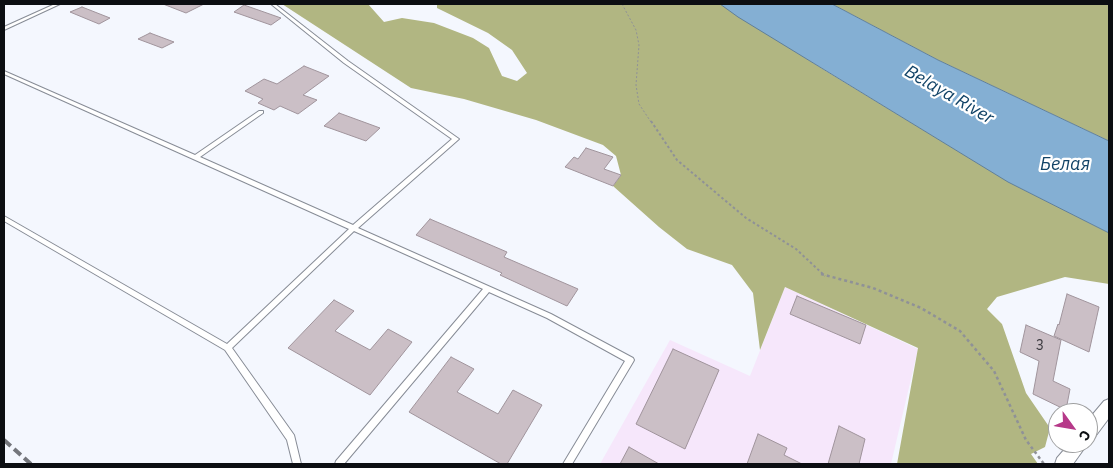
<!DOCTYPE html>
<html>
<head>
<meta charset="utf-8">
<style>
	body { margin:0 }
	#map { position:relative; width:1113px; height:468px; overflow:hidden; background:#f4f7fe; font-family:"IBM Plex Sans",sans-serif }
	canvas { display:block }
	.frame { position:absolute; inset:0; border:5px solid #0c0e12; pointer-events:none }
	.north { position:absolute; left:1048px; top:403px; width:50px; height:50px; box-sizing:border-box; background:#fff; border:1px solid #9e9fa0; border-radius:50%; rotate:122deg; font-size:14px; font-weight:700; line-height:20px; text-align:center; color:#0c0e12 }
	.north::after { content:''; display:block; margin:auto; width:18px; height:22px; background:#b63989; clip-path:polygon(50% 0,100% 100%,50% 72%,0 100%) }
</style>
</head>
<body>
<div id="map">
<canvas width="1113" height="468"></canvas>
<div class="frame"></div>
<div class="north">С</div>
</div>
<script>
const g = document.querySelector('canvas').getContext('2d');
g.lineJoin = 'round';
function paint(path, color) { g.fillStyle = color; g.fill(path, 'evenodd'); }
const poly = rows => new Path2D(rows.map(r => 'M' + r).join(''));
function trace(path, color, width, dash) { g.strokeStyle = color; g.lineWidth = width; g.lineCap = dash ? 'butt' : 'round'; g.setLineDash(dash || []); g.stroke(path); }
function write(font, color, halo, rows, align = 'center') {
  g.font = font + ' "IBM Plex Sans",sans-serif'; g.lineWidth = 4.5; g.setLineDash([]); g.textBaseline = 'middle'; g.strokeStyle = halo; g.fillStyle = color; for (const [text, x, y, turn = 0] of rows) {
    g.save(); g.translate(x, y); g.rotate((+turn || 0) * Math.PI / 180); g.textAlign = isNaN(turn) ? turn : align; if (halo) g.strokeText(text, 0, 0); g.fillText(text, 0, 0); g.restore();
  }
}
const commercial = poly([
	[785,287,918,349,891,464,600,464,670,340,750,376]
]);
const forest = poly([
	[282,4,368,4,384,22,402,18,434,23,473,38,489,48,502,76,517,81,527,73,512,50,488,33,437,8,437,4,721,4,826,71,1009,182,1109,233,1109,284,1065,277,997,297,987,309,1002,324,1026,393,1050,428,1045,447,1031,454,1038,464,897,464,918,348,785,287,760,350,753,293,732,265,687,249,659,227,613,186,621,175,616,156,603,145,536,120,464,99,411,88],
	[832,4,1109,4,1109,141,938,60]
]);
const water = poly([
	[720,4,832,4,938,60,1109,141,1109,233,1008,182,738,17,720,4]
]);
const building = poly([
	[163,4,204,4,186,13,163,4],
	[244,5,281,18,271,25,234,12,244,5],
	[82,7,110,18,99,24,70,12,82,7],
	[150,33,174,42,162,48,138,39,150,33],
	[304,66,329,76,303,95,317,100,298,114,280,106,274,110,258,103,263,99,245,91,264,79,277,84,304,66],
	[339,113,380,128,366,141,324,126,339,113],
	[586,148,613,157,604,169,621,175,613,186,565,167,574,157,578,159,586,148],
	[430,219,507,252,504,257,578,289,567,306,500,275,502,273,416,235,430,219],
	[1067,294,1099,307,1089,352,1054,336,1058,324,1059,325,1067,294],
	[797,296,866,325,860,344,790,314,797,296],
	[334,300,354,311,335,331,370,350,388,329,412,342,370,395,288,348,334,300],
	[1026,325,1061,340,1053,381,1070,389,1066,410,1033,394,1039,361,1020,352,1026,325],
	[673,349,719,370,685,449,636,424,673,349],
	[451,357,474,369,457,392,498,414,513,390,542,405,507,464,501,464,409,412,451,357],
	[839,426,865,439,859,464,828,464,839,426],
	[758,434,787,448,784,455,802,464,747,464,758,434],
	[629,447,659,464,620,464,629,447]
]);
const pathFar2 = poly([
	[622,4,636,30,639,45,636,85,639,104,651,122]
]);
const pathFar1 = poly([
	[651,121,677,160,746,218,796,249,825,276]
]);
const path = poly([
	[821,274,873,288,921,308,960,331,994,371,1026,440,1044,464]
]);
const lane = poly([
	[55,4,60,4,4,30,4,27,55,4],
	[271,4,275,4,348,61,459,139,358,228,551,314,633,358,634,360,633,362,572,464,563,464,625,361,547,318,489,292,344,464,335,464,336,461,483,289,354,231,232,348,294,435,301,464,293,464,287,440,225,350,4,221,4,216,227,344,349,229,4,74,4,71,195,155,259,111,263,111,263,113,200,157,353,225,452,139,344,63,271,4]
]);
const street = poly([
	[1109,399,1109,418,1094,438,1088,441,1088,420,1104,401,1109,399],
	[1070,443,1088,443,1073,464,1055,464,1057,458,1070,443]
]);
const rail = poly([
	[4,440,31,464]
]);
const numberNames = [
	["3",1040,346]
];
const waterNames = [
	["Belaya River",949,95,30],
	["Белая",1065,165]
];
paint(commercial, '#f6e7fb');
paint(forest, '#b1b682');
paint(water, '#84afd3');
trace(water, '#607f99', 1);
paint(building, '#cbbfc6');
trace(building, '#a0949c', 1);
trace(lane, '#878c96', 2);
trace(street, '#878c96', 2);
trace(pathFar2, '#8f9197', 1, [2, 2]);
trace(pathFar1, '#8f9197', 2, [2.5, 2.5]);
trace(path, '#8f9197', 2.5, [3, 3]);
paint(lane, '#fff');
paint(street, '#fff');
trace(rail, '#74767c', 4, [9, 4.5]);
write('14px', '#3c3a3f', null, numberNames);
write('italic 18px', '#114367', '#fff', waterNames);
</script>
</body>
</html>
